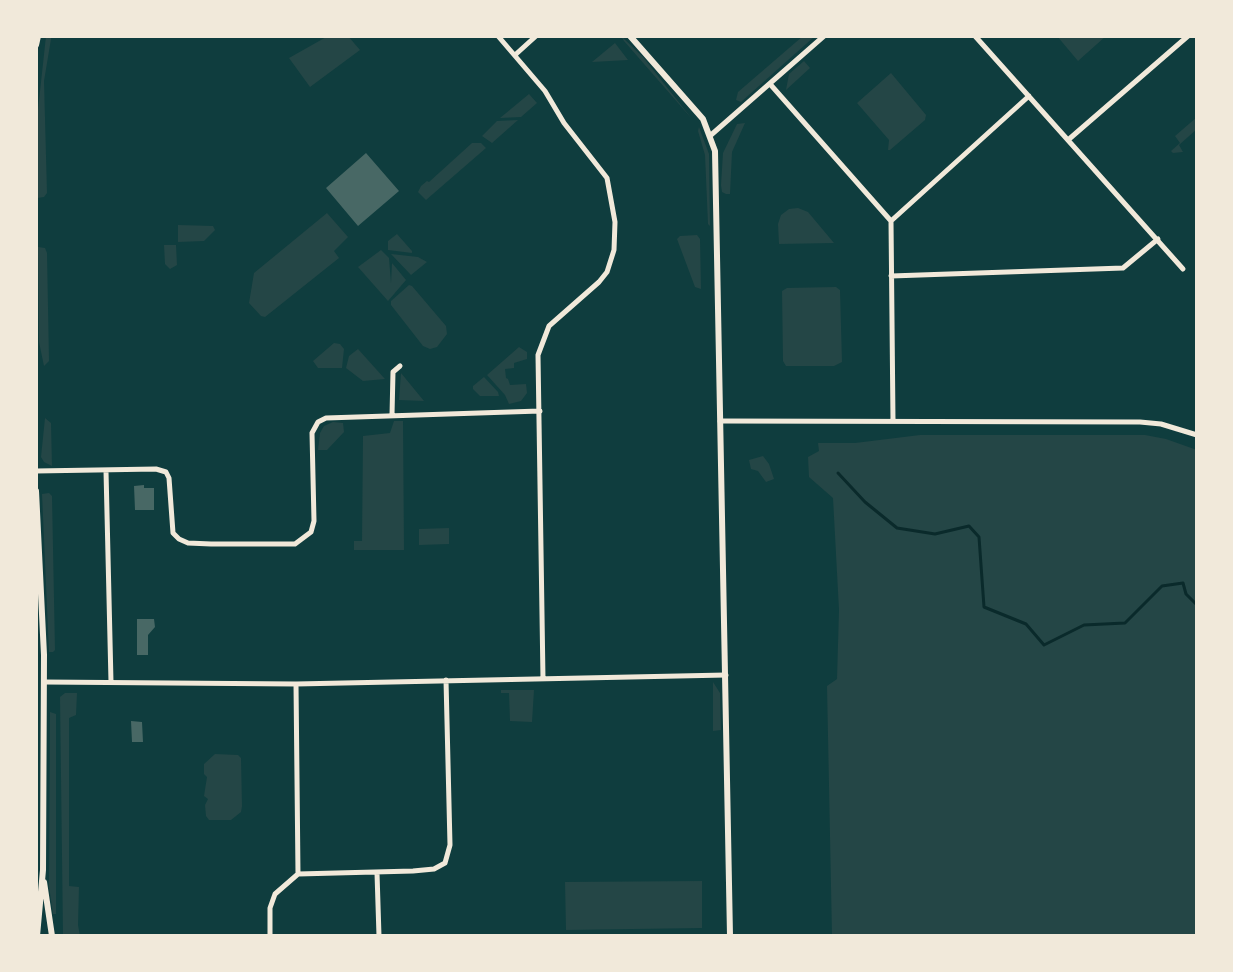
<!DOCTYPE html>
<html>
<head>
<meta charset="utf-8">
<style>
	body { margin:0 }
	#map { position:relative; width:1233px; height:972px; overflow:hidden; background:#0f3d3e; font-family:Karla,sans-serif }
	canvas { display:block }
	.frame { position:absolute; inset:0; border:38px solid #f1e9da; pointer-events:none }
</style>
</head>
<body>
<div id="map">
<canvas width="1233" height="972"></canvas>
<div class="frame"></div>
</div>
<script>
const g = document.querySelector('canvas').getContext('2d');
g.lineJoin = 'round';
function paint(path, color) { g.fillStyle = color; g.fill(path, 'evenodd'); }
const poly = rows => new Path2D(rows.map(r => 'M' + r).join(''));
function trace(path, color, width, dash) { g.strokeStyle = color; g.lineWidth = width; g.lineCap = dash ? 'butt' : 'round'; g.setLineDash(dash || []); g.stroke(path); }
const green = poly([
	[46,36,51,36,51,39,44,81,47,193,44,197,37,198,36,128],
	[328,36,348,36,360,50,310,87,289,58],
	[621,36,643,57,692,119,624,41],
	[803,36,815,36,741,102,736,100,738,92],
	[1057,36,1106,36,1078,61],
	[615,43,628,60,592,62],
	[804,61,810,68,786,90,789,74],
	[891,73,926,115,925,120,890,150,888,150,889,140,857,103],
	[529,94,537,103,521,117,500,118],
	[1197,117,1197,129,1179,145,1183,152,1173,153,1171,151,1180,143,1175,136],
	[518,120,492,143,482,136,497,121],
	[745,123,732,152,730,194,726,194,722,192,721,185,723,153,737,124],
	[699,127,709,154,710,226,708,224,705,155,698,131],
	[472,143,481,143,486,148,426,200,418,192,421,186,427,181,429,182],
	[798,208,808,212,834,243,779,244,778,224,781,215,789,209],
	[327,213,348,237,334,251,339,258,265,317,261,316,249,303,254,273],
	[178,225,213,226,215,230,204,241,178,242],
	[397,234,412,251,412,253,388,250,388,241],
	[697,235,700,239,701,289,695,287,677,239,680,236],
	[164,245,176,245,177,265,170,269,165,264],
	[38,247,45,248,47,253,49,361,44,366,39,342],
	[381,250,389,258,391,283,392,263,406,280,388,301,358,267],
	[391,254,418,257,427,262,411,275],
	[409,285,412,286,446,326,447,334,437,347,430,349,423,346,391,305,391,301],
	[836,287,840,290,842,362,834,366,786,366,783,361,782,291,787,288],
	[334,343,340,344,344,349,342,368,318,368,313,361],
	[519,347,527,352,527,359,514,363,514,368,505,369,506,378,508,379,510,385,526,384,527,393,521,401,509,404,505,395,487,375],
	[358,349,385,379,363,381,346,368,349,356],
	[401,373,424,401,399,400],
	[484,377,498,392,499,396,480,396,473,389,473,386],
	[45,418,51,423,52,466,44,462,41,457],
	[394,421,403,421,404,550,354,550,354,541,362,541,363,436,390,433],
	[333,422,343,423,344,432,327,450,318,450,320,433,324,426],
	[920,435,1145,435,1166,439,1197,450,1197,936,832,936,827,686,837,679,839,610,833,498,809,477,808,457,819,451,818,443,855,443],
	[763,456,769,464,774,479,766,482,758,471,751,469,749,460],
	[49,493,52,496,55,650,53,652,49,652,42,494],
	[449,528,449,544,419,545,419,529],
	[713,682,720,693,721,730,713,731],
	[501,690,534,690,532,722,510,721,509,693,501,693],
	[65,693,77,693,76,715,69,718,69,886,79,887,78,925,80,936,63,936,60,697],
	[50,712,56,714,56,914,53,914,49,886],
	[215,754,238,755,241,758,242,806,241,812,231,820,209,820,206,816,205,805,208,799,204,796,207,777,204,774,204,764],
	[702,881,702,928,566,930,565,882]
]);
const stream = poly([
	[838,473,865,502,897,528,935,534,969,526,979,537,984,607,1026,624,1044,645,1084,625,1125,623,1162,586,1183,583,1186,594,1197,605]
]);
const building = poly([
	[366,153,399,191,358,226,326,188],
	[144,485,144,488,154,488,154,510,135,510,134,486],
	[137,619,154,619,155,627,148,635,148,655,137,655],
	[131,721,142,722,143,742,132,742]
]);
const minor = poly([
	[498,36,545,91,564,123,607,178,615,222,614,250,607,272,599,282,549,326,538,355,543,679],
	[975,36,1183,269],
	[515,55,536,36],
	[770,84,891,221,893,421],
	[711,135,824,36],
	[1068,140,1188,36],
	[891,221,1029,96],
	[891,276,1123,268,1158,239],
	[392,415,393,372,400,366],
	[720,421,1140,422,1161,424,1197,435],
	[36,471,156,469,166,472,169,478,173,533,179,539,188,543,211,544,295,544,311,532,314,521,312,433,318,422,326,418,540,411],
	[106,471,111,682],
	[44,682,296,684,726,675],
	[296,684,298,874],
	[377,873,379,936],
	[298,874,413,871,434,869,445,863,450,845,446,680],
	[270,936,270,908,275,894,298,874]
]);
const tertiary = poly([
	[630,36,703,119,715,151,730,936],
	[36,45,38,36],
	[36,491,44,655,43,870,37,936],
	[44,882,52,936]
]);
paint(green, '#244646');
trace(stream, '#0a2a2b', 3);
paint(building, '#486865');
trace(minor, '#f1e9da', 5);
trace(tertiary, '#f1e9da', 6);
</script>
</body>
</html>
